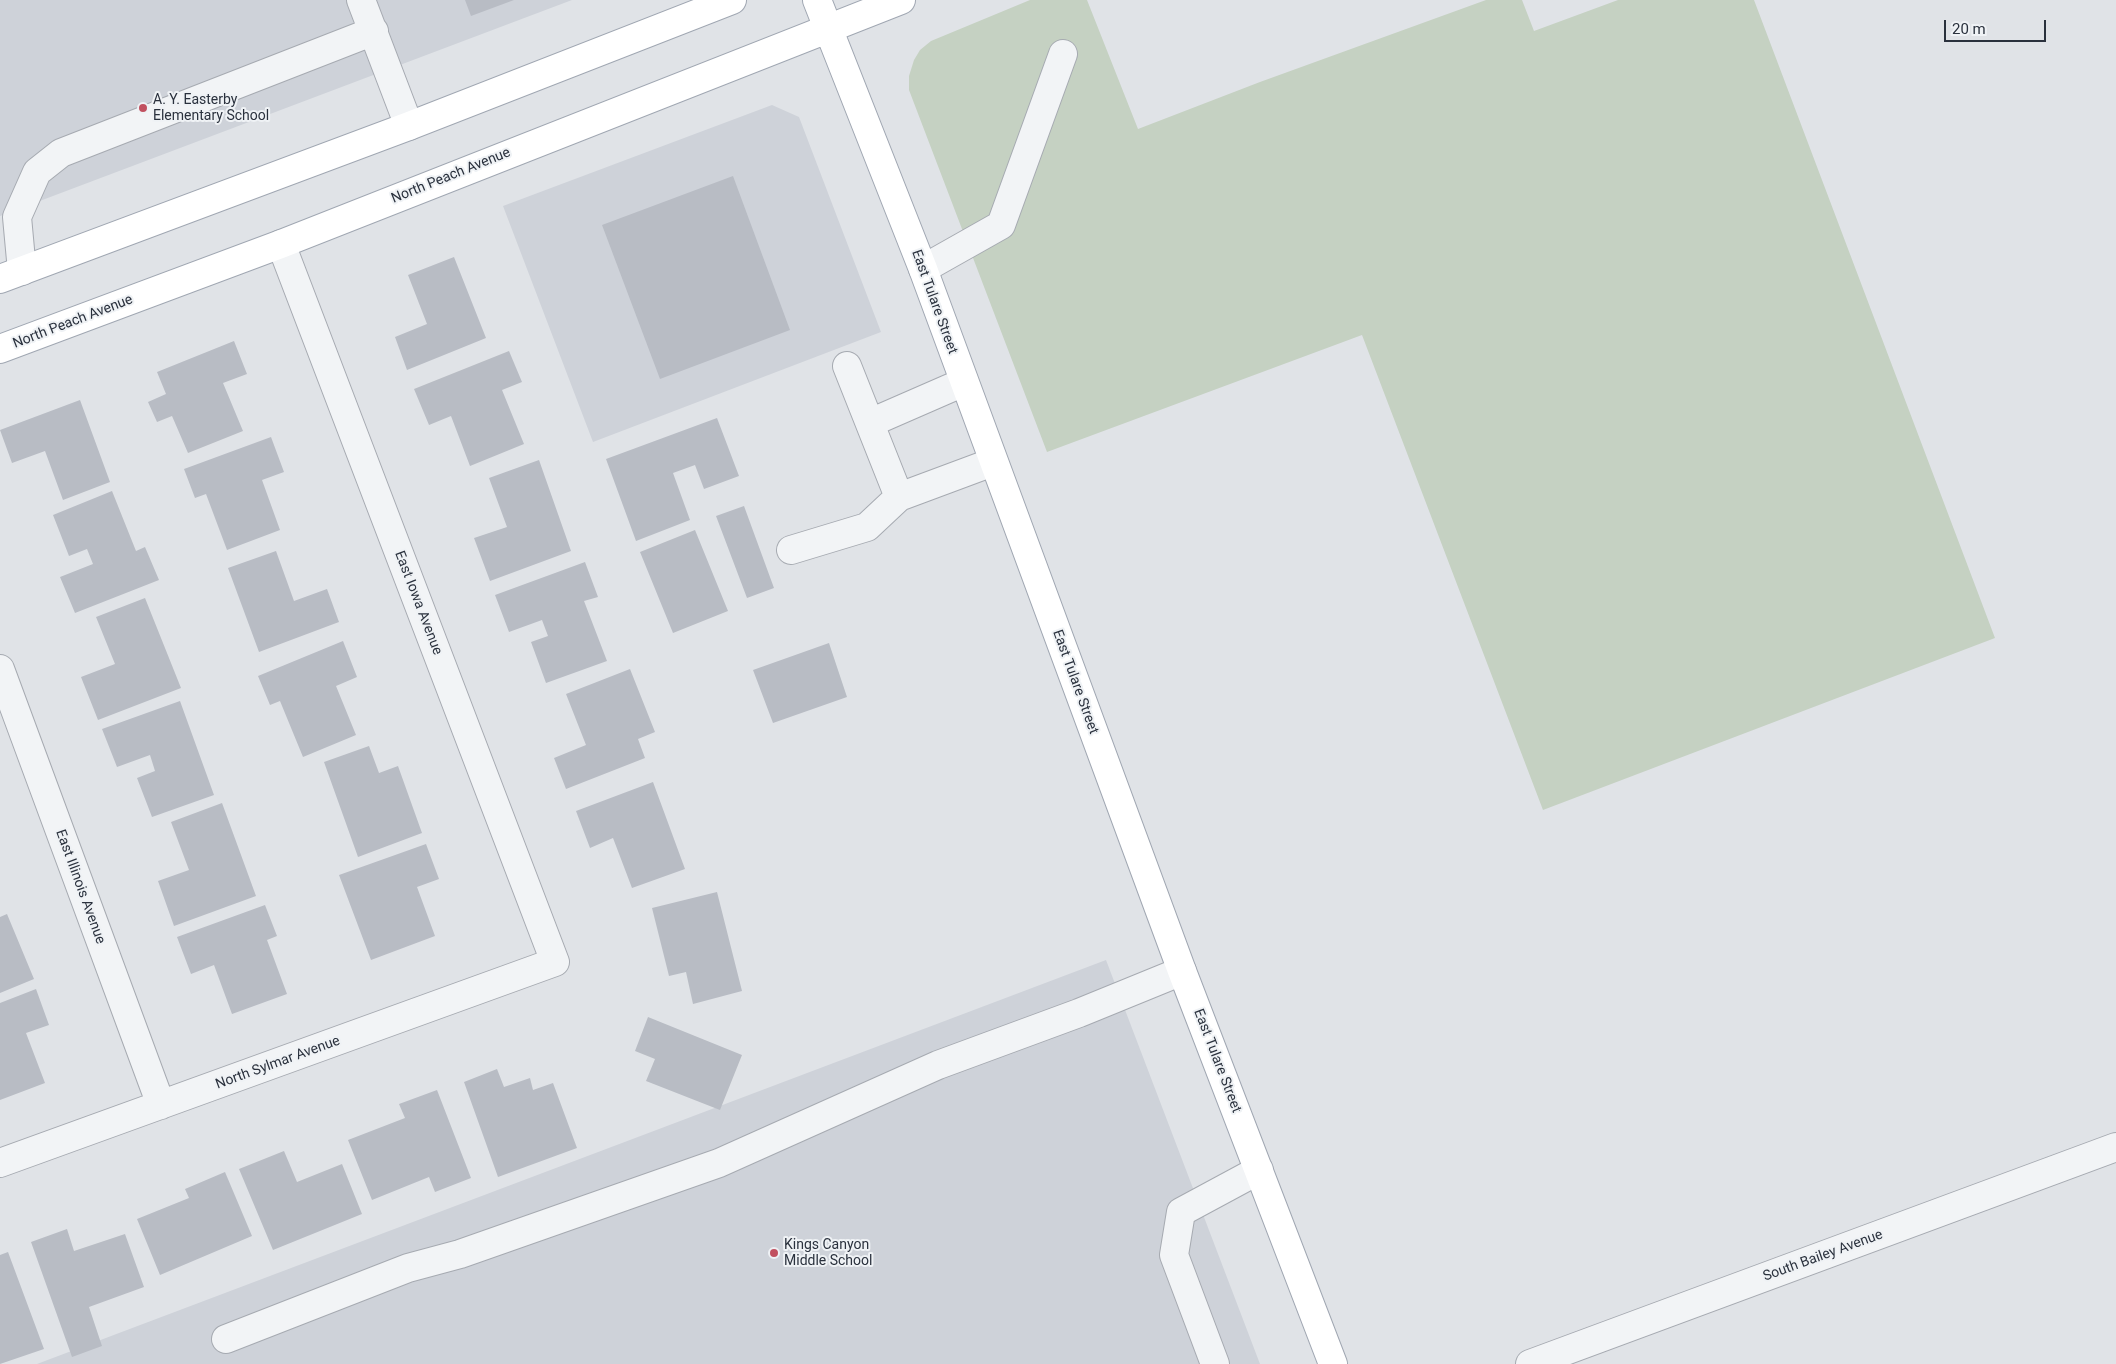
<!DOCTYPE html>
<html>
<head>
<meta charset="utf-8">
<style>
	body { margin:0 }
	#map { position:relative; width:2116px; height:1364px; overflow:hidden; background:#e0e3e7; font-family:Roboto,sans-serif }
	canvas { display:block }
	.scale { position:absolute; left:1944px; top:20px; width:102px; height:22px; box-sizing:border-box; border:2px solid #2a313d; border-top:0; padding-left:6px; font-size:15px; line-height:18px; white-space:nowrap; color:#2a313d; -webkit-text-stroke:4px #eff2f5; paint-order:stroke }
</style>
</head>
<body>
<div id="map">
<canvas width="2116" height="1364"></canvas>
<div class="scale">20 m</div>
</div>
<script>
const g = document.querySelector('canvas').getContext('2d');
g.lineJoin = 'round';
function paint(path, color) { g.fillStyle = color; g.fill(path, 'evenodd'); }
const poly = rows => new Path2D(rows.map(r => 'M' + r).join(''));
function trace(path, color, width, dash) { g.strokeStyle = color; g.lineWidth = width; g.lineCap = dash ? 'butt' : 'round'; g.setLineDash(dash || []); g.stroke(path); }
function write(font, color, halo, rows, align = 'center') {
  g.font = font + ' Roboto,sans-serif'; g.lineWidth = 4; g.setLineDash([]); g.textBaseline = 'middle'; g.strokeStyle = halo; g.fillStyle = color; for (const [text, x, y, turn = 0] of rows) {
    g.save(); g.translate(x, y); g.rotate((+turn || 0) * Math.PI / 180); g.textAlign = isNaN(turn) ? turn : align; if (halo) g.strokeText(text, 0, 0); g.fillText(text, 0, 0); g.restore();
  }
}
const built = poly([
	[0,0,572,0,0,216],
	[772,105,799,117,881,332,593,442,503,206],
	[1106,960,1260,1364,37,1364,622,1143]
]);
const green = poly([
	[1030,0,1087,0,1138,129,1260,82,1486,0,1522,0,1534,31,1618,0,1754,0,1995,638,1543,810,1362,335,1047,452,909,90,909,76,914,60,920,50,931,41]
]);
const building = poly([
	[465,0,514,0,471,16],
	[733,176,790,330,660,379,602,225],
	[454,257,486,338,407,370,395,337,427,324,408,275],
	[234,341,247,374,223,383,243,431,188,453,172,416,157,422,148,402,166,394,157,372],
	[509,351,522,382,502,390,524,444,470,466,451,416,429,425,414,389],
	[80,400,110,482,63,500,45,451,12,463,0,430],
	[717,418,739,476,704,489,695,465,673,473,690,520,636,541,606,459],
	[271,437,284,472,262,480,280,530,227,550,206,494,195,498,184,469],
	[539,460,571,551,490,581,474,538,507,527,489,478],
	[112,491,136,551,145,547,159,580,75,613,60,577,93,564,87,549,69,556,53,515],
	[744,506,774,588,747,598,716,516],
	[695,530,728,611,673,633,640,552],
	[276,551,294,601,327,589,339,622,259,652,228,568],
	[585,562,598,597,584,601,607,661,546,683,531,642,548,636,542,620,509,632,495,595],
	[145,598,181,688,98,720,81,677,115,664,96,617],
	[343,641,357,677,336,686,356,735,303,757,280,701,270,705,258,676],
	[829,643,847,697,773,723,753,670],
	[630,669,655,732,638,739,645,758,566,789,554,758,586,745,566,694],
	[180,701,214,795,152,817,137,778,155,771,150,755,117,767,102,729],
	[369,746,379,773,398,766,422,833,358,857,324,762],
	[653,782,685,869,632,888,613,838,590,848,576,811],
	[222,803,256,896,174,926,158,881,189,870,171,822],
	[426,844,439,879,417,887,435,936,371,960,339,875],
	[717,892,742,991,693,1004,686,972,669,976,652,908],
	[265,905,277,936,267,940,287,994,232,1014,214,965,191,974,177,937],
	[7,914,34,979,0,993,0,917],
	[36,989,49,1025,26,1033,45,1083,0,1100,0,1003],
	[648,1017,742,1055,720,1110,646,1081,655,1059,635,1051],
	[497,1069,504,1087,530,1078,533,1090,553,1083,577,1148,498,1177,464,1082],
	[437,1090,471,1178,435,1192,429,1177,372,1200,348,1140,405,1118,399,1104],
	[284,1151,297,1182,342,1164,362,1214,273,1250,239,1169],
	[225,1172,252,1236,160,1275,137,1219,189,1198,185,1189],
	[67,1229,74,1251,125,1234,144,1287,89,1307,102,1346,72,1357,31,1242],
	[8,1252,44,1349,0,1364,0,1255]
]);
const minor = poly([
	[361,0,409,126],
	[923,269,1001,225,1063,54],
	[22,271,17,217,37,172,61,153,374,31],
	[870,423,964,382],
	[899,497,993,462],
	[791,550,867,527,899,497,847,366],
	[0,669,161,1105],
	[0,1163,555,962,281,244],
	[226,1339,408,1268,460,1254,719,1163,938,1065,1079,1013,1182,971],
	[1215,1364,1174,1255,1181,1212,1259,1170],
	[1530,1364,2116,1147]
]);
const major = poly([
	[817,0,923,269,1182,971,1333,1364],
	[0,279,409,126,732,0],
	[0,349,281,244,901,0]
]);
const markers = [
	[143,108,5,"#c1505f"],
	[774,1253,5,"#c1505f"]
];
const poiNames = [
	["A. Y. Easterby",153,100],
	["Elementary School",153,116],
	["Kings Canyon",784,1245],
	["Middle School",784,1261]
];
const streetNames = [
	["North Peach Avenue",451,176,-22],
	["East Tulare Street",934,302,70],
	["North Peach Avenue",73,322,-21],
	["East Iowa Avenue",418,603,69],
	["East Tulare Street",1075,682,70],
	["East Illinois Avenue",80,887,70],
	["East Tulare Street",1217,1061,69],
	["North Sylmar Avenue",278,1063,-20],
	["South Bailey Avenue",1823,1256,-20]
];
paint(built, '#ced2d9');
paint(green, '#c5d1c2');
paint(building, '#b8bcc4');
trace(minor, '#a6aab1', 30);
trace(major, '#a0a7b2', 30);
trace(minor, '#f2f4f6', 28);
trace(major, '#fff', 28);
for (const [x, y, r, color] of markers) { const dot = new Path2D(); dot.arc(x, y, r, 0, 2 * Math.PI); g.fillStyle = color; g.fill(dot); trace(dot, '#eff2f5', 2); }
write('14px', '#2a313d', '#eff2f5', poiNames, 'left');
write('14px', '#2a313d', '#eff2f5', streetNames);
</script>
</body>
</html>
